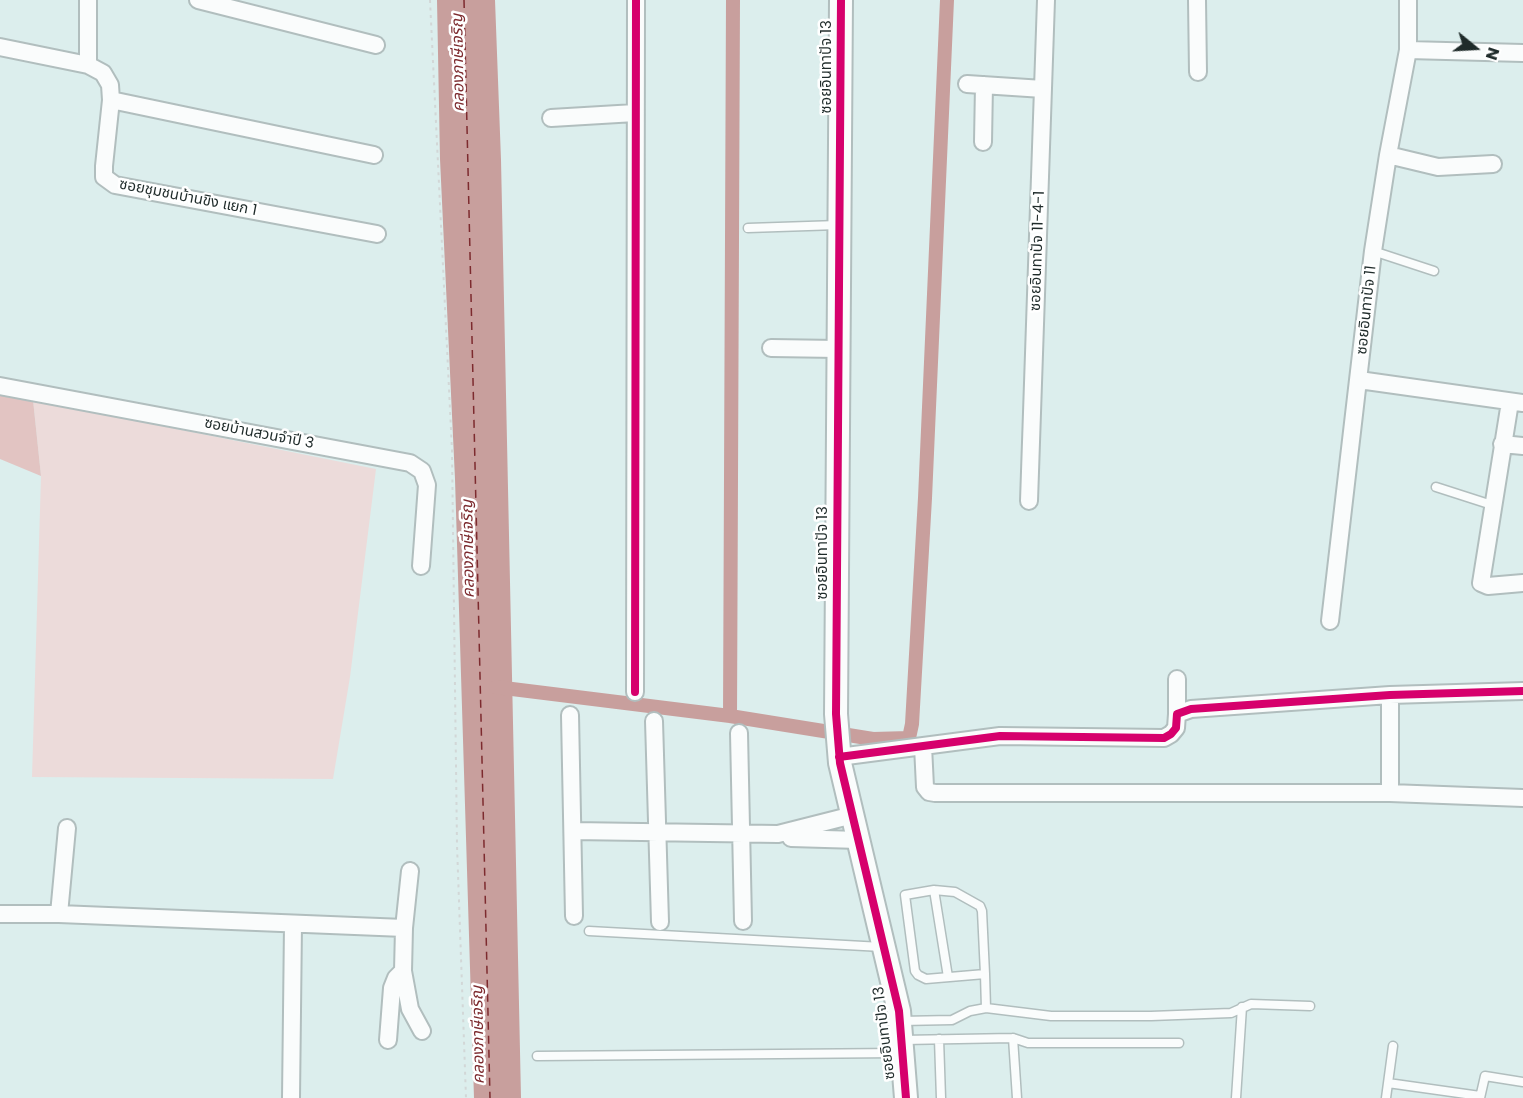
<!DOCTYPE html>
<html>
<head>
<meta charset="utf-8">
<style>
	body { margin:0 }
	#map { position:relative; width:1523px; height:1098px; overflow:hidden; background:#dceeed; font-family:Poppins,sans-serif }
	canvas { display:block }
	.north { position:absolute; left:1445px; top:18px; width:60px; height:60px; -webkit-text-stroke:4px #fff; paint-order:stroke; rotate:108deg; font-size:16px; font-weight:700; line-height:24px; text-align:center; color:#1f2b2a }
	.north::after { content:''; display:block; margin:auto; width:21px; height:27px; background:#1f2b2a; clip-path:polygon(50% 0,100% 100%,50% 72%,0 100%) }
</style>
</head>
<body>
<div id="map">
<canvas width="1523" height="1098"></canvas>
<div class="north">N</div>
</div>
<script>
const g = document.querySelector('canvas').getContext('2d');
g.lineJoin = 'round';
function paint(path, color) { g.fillStyle = color; g.fill(path, 'evenodd'); }
const poly = rows => new Path2D(rows.map(r => 'M' + r).join(''));
function trace(path, color, width, dash) { g.strokeStyle = color; g.lineWidth = width; g.lineCap = dash ? 'butt' : 'round'; g.setLineDash(dash || []); g.stroke(path); }
function write(font, color, halo, rows, align = 'center') {
  g.font = font + ' Poppins,"Noto Sans Thai",sans-serif'; g.lineWidth = 5; g.setLineDash([]); g.textBaseline = 'middle'; g.strokeStyle = halo; g.fillStyle = color; for (const [text, x, y, turn = 0] of rows) {
    g.save(); g.translate(x, y); g.rotate((+turn || 0) * Math.PI / 180); g.textAlign = isNaN(turn) ? turn : align; if (halo) g.strokeText(text, 0, 0); g.fillText(text, 0, 0); g.restore();
  }
}
const green = poly([
	[33,400,376,469,350,677,333,779,32,777,41,476]
]);
const forest = poly([
	[0,394,33,400,41,476,0,459]
]);
const water = poly([
	[437,0,495,0,501,160,521,1098,474,1098,455,479,440,159]
]);
const canal = poly([
	[496,687,730,716,873,739,909,738,912,724,925,498,947,0],
	[730,716,733,0]
]);
const ferry = poly([
	[464,0,490,1098]
]);
const path = poly([
	[430,0,452,450,457,845,466,1098]
]);
const lane = poly([
	[748,228,838,225],
	[1373,251,1434,271],
	[1436,487,1492,505],
	[934,890,948,977],
	[589,931,882,947],
	[985,974,926,979,918,975,915,971,905,895,934,890,955,892,980,906,982,911,985,974,986,1008],
	[901,1021,952,1020,970,1011,986,1008,1051,1016,1151,1016,1231,1013,1251,1004,1310,1006],
	[1013,1038,1017,1098],
	[939,1039,941,1098],
	[903,1040,1013,1038,1028,1043,1179,1043],
	[537,1056,900,1053],
	[1388,1083,1480,1096],
	[1236,1098,1242,1007],
	[1386,1098,1393,1046],
	[1480,1098,1485,1076,1523,1082]
]);
const street = poly([
	[88,0,88,65],
	[198,0,376,45],
	[1197,0,1198,72],
	[0,47,88,65,103,73,110,85,111,100,104,166,104,177,115,185,377,234],
	[1408,50,1523,53],
	[967,84,1043,89],
	[111,100,374,155],
	[551,118,635,113],
	[983,142,984,85],
	[1388,155,1438,167,1493,164],
	[771,348,838,349],
	[1359,380,1523,403],
	[0,386,410,463,422,471,427,485,421,566],
	[1510,402,1481,583,1488,586,1523,583],
	[1502,444,1523,446],
	[1029,501,1046,0],
	[1330,621,1373,251,1388,155,1408,50,1408,0],
	[1177,679,1177,714],
	[635,692,636,0],
	[570,715,574,916],
	[654,721,660,922],
	[739,733,743,921],
	[923,746,925,787,929,792,935,793,1390,793,1390,695],
	[839,757,1000,736,1164,738,1171,734,1176,728,1177,714,1191,709,1390,695,1523,691],
	[1390,793,1523,798],
	[573,831,778,834,853,815],
	[791,838,859,840],
	[410,871,404,928,403,971,410,1009,422,1031],
	[0,914,59,914,404,928],
	[59,914,67,828],
	[388,1040,392,988,396,978,403,971],
	[291,1098,293,925]
]);
const secondary = poly([
	[841,0,836,714,840,763,899,1011,906,1098]
]);
const cycleway = poly([
	[841,0,836,714,840,763,899,1011,906,1098],
	[635,692,636,0],
	[839,757,1000,736,1164,738,1171,734,1176,728,1177,714,1191,709,1390,695,1523,691]
]);
const streetNames = [
	["ซอยอินทาปัจ 13",827,67,-90],
	["ซอยชุมชนบ้านขิง แยก 1",188,198,11],
	["ซอยอินทาปัจ 11-4-1",1038,251,-88],
	["ซอยอินทาปัจ 11",1367,310,-84],
	["ซอยบ้านสวนจำปี 3",259,434,11],
	["ซอยอินทาปัจ 13",823,553,-90],
	["ซอยอินทาปัจ 13",885,1033,-97]
];
const waterNames = [
	["คลองภาษีเจริญ",459,63,-91],
	["คลองภาษีเจริญ",469,549,-91],
	["คลองภาษีเจริญ",479,1035,-91]
];
paint(green, '#ecdbda');
paint(forest, '#e2c4c2');
paint(water, '#c89f9d');
trace(canal, '#c89f9d', 14);
trace(ferry, '#7d2b2f', 1.5, [8, 6]);
trace(lane, '#b1bebe', 11);
trace(street, '#b1bebe', 20);
trace(secondary, '#b1bebe', 26);
trace(path, '#d2d7d7', 2, [3, 4.5]);
trace(lane, '#fafcfc', 8);
trace(street, '#fafcfc', 16);
trace(secondary, '#fafcfc', 22);
trace(cycleway, '#d6006c', 8);
write('15px', '#1f2b2a', '#fff', streetNames);
write('italic 16px', '#7d2b2f', '#fff', waterNames);
</script>
</body>
</html>
